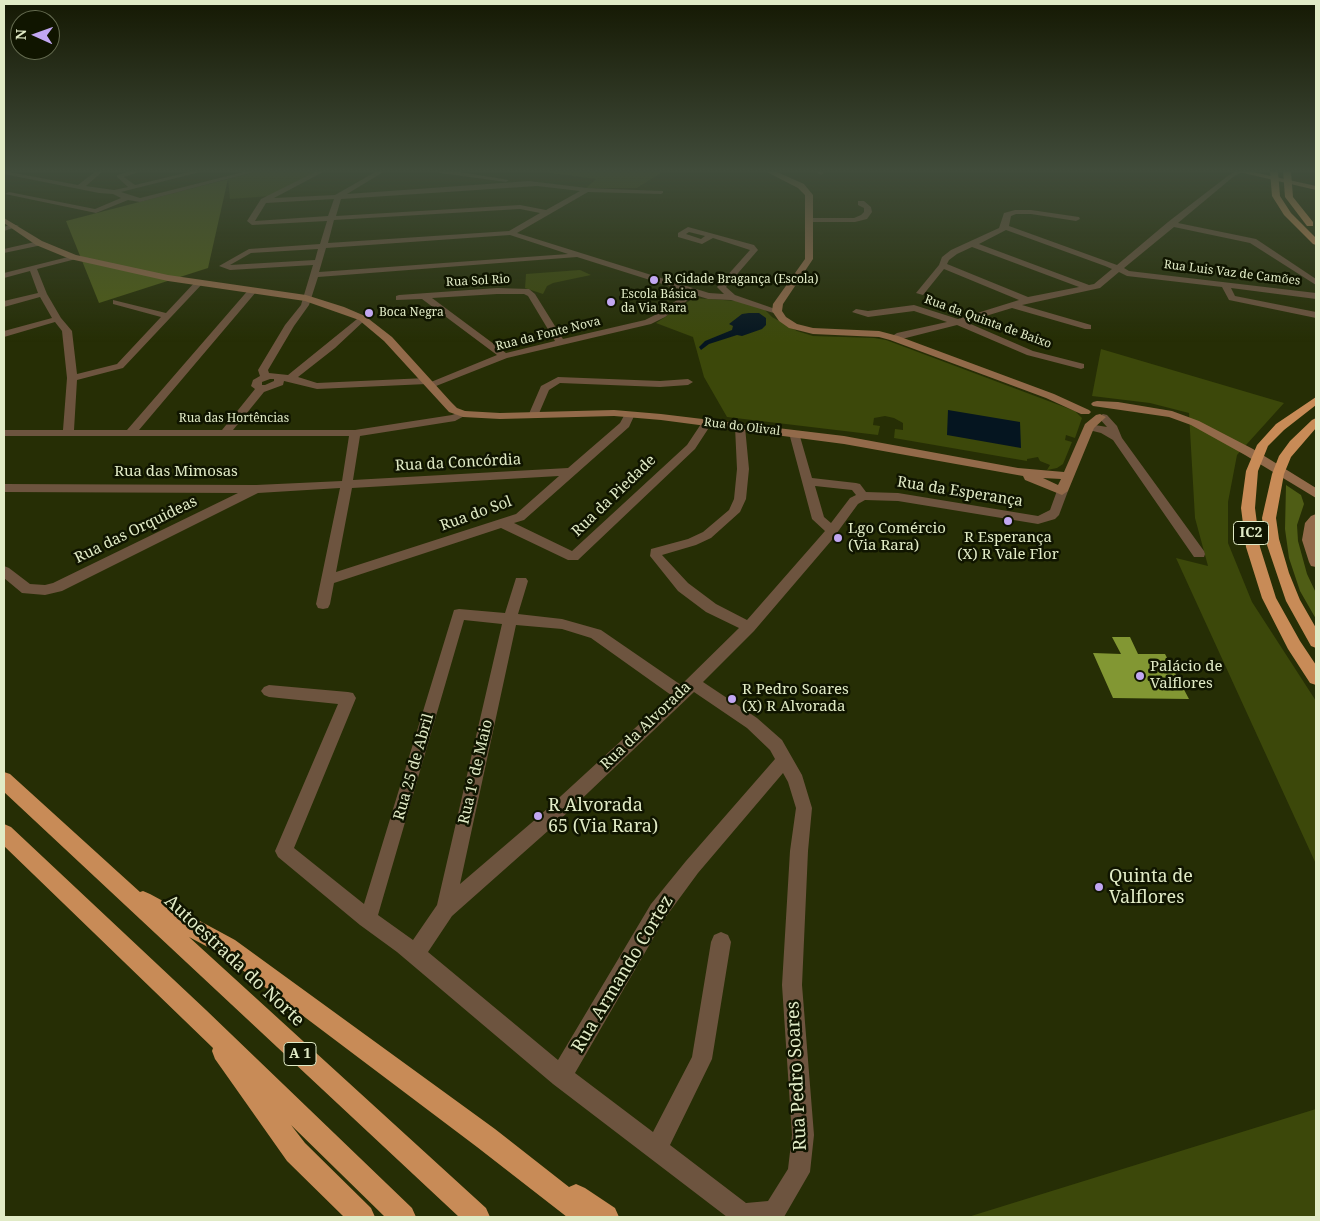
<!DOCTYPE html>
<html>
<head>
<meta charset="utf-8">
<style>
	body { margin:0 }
	#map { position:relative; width:1320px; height:1221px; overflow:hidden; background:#262e05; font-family:"Noto Serif",serif }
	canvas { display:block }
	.frame { position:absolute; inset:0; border:5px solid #e1ebc6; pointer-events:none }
	.north { position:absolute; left:10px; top:10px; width:50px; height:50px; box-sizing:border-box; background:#101500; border:1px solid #646b4f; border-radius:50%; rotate:272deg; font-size:14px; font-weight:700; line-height:20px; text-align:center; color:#e1ebc6 }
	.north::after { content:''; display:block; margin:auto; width:18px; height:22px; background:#c2a7f2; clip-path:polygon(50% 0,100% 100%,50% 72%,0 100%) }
</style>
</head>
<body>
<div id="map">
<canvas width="1320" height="1221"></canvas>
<div class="frame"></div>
<div class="north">N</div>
</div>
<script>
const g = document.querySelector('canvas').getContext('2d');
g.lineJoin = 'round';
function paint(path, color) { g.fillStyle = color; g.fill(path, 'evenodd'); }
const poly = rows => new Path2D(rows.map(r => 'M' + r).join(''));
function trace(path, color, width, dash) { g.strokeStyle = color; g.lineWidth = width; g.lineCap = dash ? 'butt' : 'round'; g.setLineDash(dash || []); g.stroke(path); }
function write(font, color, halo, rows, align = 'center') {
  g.font = font + ' "Noto Serif",serif'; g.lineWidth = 5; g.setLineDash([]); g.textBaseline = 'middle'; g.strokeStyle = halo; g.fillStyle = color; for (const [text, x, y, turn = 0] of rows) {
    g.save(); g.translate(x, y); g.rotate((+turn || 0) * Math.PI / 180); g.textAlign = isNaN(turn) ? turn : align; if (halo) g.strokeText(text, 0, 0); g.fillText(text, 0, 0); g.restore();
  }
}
const green = poly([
	[259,171,322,171,271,196,230,199,228,179],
	[534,171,664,171,637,188,586,188,596,179],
	[580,270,591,275,553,283,547,286,543,294,525,288,526,274],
	[694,298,737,301,764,309,772,317,797,331,813,336,874,338,886,340,1075,411,1082,418,1075,438,1066,435,1065,440,1072,442,1063,464,1057,468,1047,470,1050,465,1040,461,1038,457,1027,459,1027,461,894,438,895,429,903,430,903,423,894,418,885,416,874,418,873,425,880,426,878,435,727,417,704,377,693,337,656,323],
	[1101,349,1284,403,1237,455,1228,502,1228,543,1252,602,1316,701,1316,864,1176,558,1208,566,1195,518,1189,413,1150,403,1092,396],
	[1316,1109,1316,1217,967,1217,968,1217]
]);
const forest = poly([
	[228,179,208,268,99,303,66,221],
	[1286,485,1301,495,1304,504,1297,525,1298,541,1307,574,1316,593,1316,619,1300,591,1289,558,1285,529]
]);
const water = poly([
	[749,313,759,313,766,318,766,325,762,329,742,336,737,335,709,344,701,350,699,347,705,341,732,330,733,326,729,324,742,314],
	[948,410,1020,422,1021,448,947,435]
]);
const building = poly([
	[1112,637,1130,637,1138,654,1165,654,1189,699,1113,698,1093,653,1121,654]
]);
const street = poly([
	[4,171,78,185,96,171,103,171,86,186,114,190,128,187,117,177,117,175,131,171,142,171,124,177,135,185,193,171,204,171,121,192,140,198,247,171,258,171,140,202,128,200,96,213,5,194,9,192,95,209,121,198,113,194,99,193,4,174,4,171],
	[317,171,325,171,274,198,335,195,377,171,385,171,347,194,529,181,587,188,663,191,663,193,661,194,588,192,517,233,709,293,724,294,717,287,750,250,713,238,702,244,678,237,678,233,688,227,754,245,758,250,726,287,735,295,781,311,777,314,731,300,708,299,695,295,665,317,651,324,507,358,431,388,427,387,427,384,317,389,284,381,283,385,264,392,233,430,355,430,452,415,463,411,468,414,455,421,360,436,353,480,568,468,620,423,626,412,634,412,635,414,629,427,524,520,514,523,572,551,687,445,703,421,711,421,712,423,695,449,578,560,568,560,501,528,334,583,330,604,328,608,323,609,318,608,316,604,340,488,258,493,62,591,45,595,22,593,4,578,4,566,9,568,30,584,45,585,53,583,238,493,4,492,4,484,256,485,342,481,349,436,4,436,4,430,63,430,67,378,62,331,55,322,4,337,4,331,52,318,40,297,4,307,4,301,38,293,30,271,4,278,4,273,76,255,76,259,37,269,47,294,61,318,72,331,77,374,117,364,161,317,113,304,113,300,166,313,196,281,203,283,123,368,77,380,74,430,127,430,250,288,256,288,256,292,139,430,222,430,255,389,251,386,253,380,260,376,258,370,285,325,301,305,313,265,230,270,219,266,249,249,320,244,327,221,252,225,247,221,261,199,317,171],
	[537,186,580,191,546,210,520,205,336,216,341,199,537,186],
	[334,199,328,216,255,221,266,203,334,199],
	[520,209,540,213,509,231,328,243,334,220,520,209],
	[689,232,705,236,701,239,686,234,689,232],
	[510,235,568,254,319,272,326,248,510,235],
	[318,249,315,260,230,265,251,253,318,249],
	[577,257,688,292,659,313,645,320,563,339,535,294,529,289,497,288,399,295,396,296,396,300,422,299,497,355,431,382,426,378,317,383,298,377,335,348,365,320,367,318,362,315,288,375,269,373,268,370,294,326,309,305,318,277,577,257],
	[497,294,524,294,528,296,555,341,506,353,432,298,497,294],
	[270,379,274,379,274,381,265,385,262,385,262,382,270,379],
	[559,476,516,514,336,572,352,488,559,476],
	[437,171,454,171,509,180,506,182,440,173,437,171],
	[815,171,822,171,824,173,821,175,815,171],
	[1236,171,1244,171,1233,177,1178,223,1256,239,1316,279,1316,285,1250,243,1174,227,1124,268,1129,271,1316,293,1316,299,1231,288,1235,296,1316,312,1316,318,1229,300,1222,287,1127,276,1119,272,1100,288,1022,305,1091,325,1091,329,1085,329,1012,308,966,322,1033,351,1084,364,1084,368,1081,369,1027,355,957,325,894,341,889,338,897,333,947,322,914,311,868,317,852,312,856,309,868,311,914,305,958,319,1019,300,944,269,923,295,916,293,939,265,942,257,951,250,999,228,1004,213,1015,210,1031,210,1079,217,1080,219,1076,221,1031,214,1016,214,1011,216,1009,226,1117,265,1168,222,1229,175,1236,171],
	[1006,230,1105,266,1112,269,1094,284,1089,285,979,244,1006,230],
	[972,247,1079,287,1028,297,947,264,949,260,957,254,972,247],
	[858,201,864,201,871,207,872,212,867,219,855,222,809,222,805,220,809,218,854,218,861,215,864,212,864,208,858,205,858,201],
	[12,224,19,226,4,231,4,227,12,224],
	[39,241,42,241,42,245,4,253,4,249,39,241],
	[558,377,660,381,688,379,693,382,688,385,660,387,560,383,549,390,537,418,529,418,528,416,541,386,558,377],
	[1103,414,1107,415,1117,426,1122,438,1204,551,1205,554,1204,557,1194,557,1113,440,1101,433,1085,429,1084,427,1089,424,1107,427,1098,417,1103,414],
	[740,424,745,427,749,469,746,499,740,512,711,538,696,545,662,555,688,583,716,604,747,620,825,531,812,519,789,433,790,431,794,430,799,433,812,478,856,483,860,484,866,492,898,493,1038,516,1050,510,1058,488,1066,488,1068,491,1059,515,1055,519,1038,524,898,501,865,500,858,504,831,541,754,631,703,682,757,718,782,740,802,775,812,808,808,851,802,985,814,1135,810,1172,784,1217,727,1217,553,1084,397,952,360,925,278,857,275,851,338,704,269,697,264,695,261,691,264,687,269,685,348,692,353,693,356,698,294,848,364,904,454,610,459,609,505,613,516,578,526,578,528,581,518,614,562,619,601,630,681,685,739,628,706,612,678,591,650,556,651,549,688,539,703,532,729,510,734,499,737,469,735,427,740,424],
	[815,486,852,490,856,495,850,498,831,523,824,517,815,486],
	[464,620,502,624,437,905,413,940,378,915,464,620],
	[516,625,562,629,591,638,671,695,537,818,460,884,516,625],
	[694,692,747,728,770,750,775,759,686,861,651,904,558,1060,428,952,452,916,549,830,694,692],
	[783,773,788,782,796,808,790,851,782,985,792,1135,788,1169,768,1201,746,1203,670,1145,712,1059,731,942,728,935,721,932,714,935,711,942,692,1057,653,1132,575,1073,665,918,698,873,783,773]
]);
const secondary = poly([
	[765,171,775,171,804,184,813,195,813,259,783,304,782,311,786,317,797,324,813,328,879,331,898,336,1054,394,1089,410,1091,412,1089,414,1081,414,1046,398,890,340,879,337,813,334,789,328,779,321,772,311,773,304,805,259,805,195,798,188,765,171],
	[4,218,42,241,76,255,168,275,306,295,344,307,365,316,392,337,451,402,457,408,465,411,500,413,614,410,661,414,844,436,1018,468,1064,472,1085,424,1096,415,1100,414,1106,417,1094,428,1068,491,1062,495,1025,480,1023,476,844,444,661,420,614,416,500,419,463,417,449,412,384,341,359,320,305,301,168,281,70,259,36,245,4,223,4,218],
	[1043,478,1061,479,1058,485,1043,478],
	[1097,401,1118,402,1172,411,1199,421,1253,449,1316,488,1316,498,1245,455,1191,425,1169,417,1093,406,1091,404,1093,402,1097,401],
	[1316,514,1316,567,1311,566,1309,562,1302,540,1305,523,1311,516,1316,514]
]);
const primary = poly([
	[1235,171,1249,171,1316,186,1316,190,1235,171]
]);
const highway = poly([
	[1270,171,1278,171,1280,196,1291,213,1316,238,1316,245,1313,244,1284,215,1272,196,1270,171],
	[1283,171,1291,171,1293,197,1313,222,1313,226,1307,226,1285,197,1283,171],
	[1316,397,1316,405,1284,430,1268,446,1258,471,1255,508,1260,547,1276,598,1300,641,1316,665,1316,685,1310,683,1288,649,1262,598,1246,547,1241,508,1246,471,1257,445,1276,424,1316,397],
	[1316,418,1316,428,1291,457,1284,474,1276,518,1279,539,1289,573,1300,600,1316,628,1316,648,1311,646,1286,601,1265,539,1262,518,1272,474,1279,456,1290,441,1312,420,1316,418],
	[4,772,10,774,140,892,143,891,150,894,235,940,495,1129,569,1187,576,1184,585,1188,615,1208,619,1217,567,1217,477,1147,221,954,189,937,486,1208,490,1217,459,1217,4,792,4,772],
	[4,824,11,827,206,1010,412,1208,416,1217,385,1217,291,1125,305,1143,371,1208,375,1217,344,1217,287,1161,215,1059,212,1051,213,1048,4,846,4,824]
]);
const markers = [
	[654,280,5,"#c2a7f2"],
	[611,302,5,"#c2a7f2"],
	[369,313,5,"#c2a7f2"],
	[1008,521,5,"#c2a7f2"],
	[838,538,5,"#c2a7f2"],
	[1140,676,5,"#c2a7f2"],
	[732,699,5,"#c2a7f2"],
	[538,816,5,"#c2a7f2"],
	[1099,887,5,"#c2a7f2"]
];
const farStreetnames = [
	["Rua Luis Vaz de Camões",1232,273,7],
	["Rua Sol Rio",478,281,-3],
	["Rua da Quinta de Baixo",988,322,20],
	["Rua da Fonte Nova",548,334,-14],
	["Rua das Hortências",234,419],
	["Rua do Olival",742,427,7]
];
const farPoinames = [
	["R Cidade Bragança (Escola)",664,280],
	["Escola Básica",621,295],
	["da Via Rara",621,309],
	["Boca Negra",379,313]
];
const shields = [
	[1251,533,35],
	[300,1054,32]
];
const shieldNames = [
	["IC2",1251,533],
	["A 1",300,1054]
];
const streetNames = [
	["Rua da Concórdia",458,463,-3],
	["Rua das Mimosas",176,472],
	["Rua da Esperança",960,492,9],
	["Rua da Piedade",614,496,-44],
	["Rua do Sol",476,514,-20],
	["Rua das Orquideas",136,530,-26],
	["Rua da Alvorada",646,726,-44],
	["Rua 25 de Abril",414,767,-74],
	["Rua 1º de Maio",476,772,-77]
];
const poiNames = [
	["Lgo Comércio",848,529],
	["(Via Rara)",848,546],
	["R Esperança",1008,538,"center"],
	["(X) R Vale Flor",1008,555,"center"],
	["Palácio de",1150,667],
	["Valflores",1150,684],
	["R Pedro Soares",742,690],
	["(X) R Alvorada",742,707]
];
const nearPoinames = [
	["R Alvorada",548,806],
	["65 (Via Rara)",548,827],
	["Quinta de",1109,877],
	["Valflores",1109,898]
];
const nearStreetnames = [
	["Autoestrada do Norte",234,961,43],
	["Rua Armando Cortez",623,974,-59],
	["Rua Pedro Soares",797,1076,-93]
];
paint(green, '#3c480a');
paint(forest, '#4f5d15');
paint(water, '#051520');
paint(building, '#829733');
paint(street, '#6d543f');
paint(secondary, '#926a4a');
paint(primary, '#ae7b51');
paint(highway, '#c88b57');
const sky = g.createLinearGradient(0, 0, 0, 342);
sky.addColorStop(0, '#151903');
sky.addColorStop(0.5, '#414c3b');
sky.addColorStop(1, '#414c3b00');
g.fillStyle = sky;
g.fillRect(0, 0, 1320, 342);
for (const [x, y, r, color] of markers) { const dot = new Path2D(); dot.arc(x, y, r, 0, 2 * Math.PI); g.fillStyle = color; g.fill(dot); trace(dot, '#101500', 2); }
write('12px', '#e1ebc6', '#101500', farStreetnames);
write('12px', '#e1ebc6', '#101500', farPoinames, 'left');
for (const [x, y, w] of shields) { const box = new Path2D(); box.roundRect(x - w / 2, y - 11.5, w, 23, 4); g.fillStyle = '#101500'; g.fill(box); trace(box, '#e1ebc6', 1); }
write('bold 14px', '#e1ebc6', null, shieldNames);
write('15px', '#e1ebc6', '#101500', streetNames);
write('15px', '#e1ebc6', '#101500', poiNames, 'left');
write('18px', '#e1ebc6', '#101500', nearPoinames, 'left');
write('18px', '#e1ebc6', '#101500', nearStreetnames);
</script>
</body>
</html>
